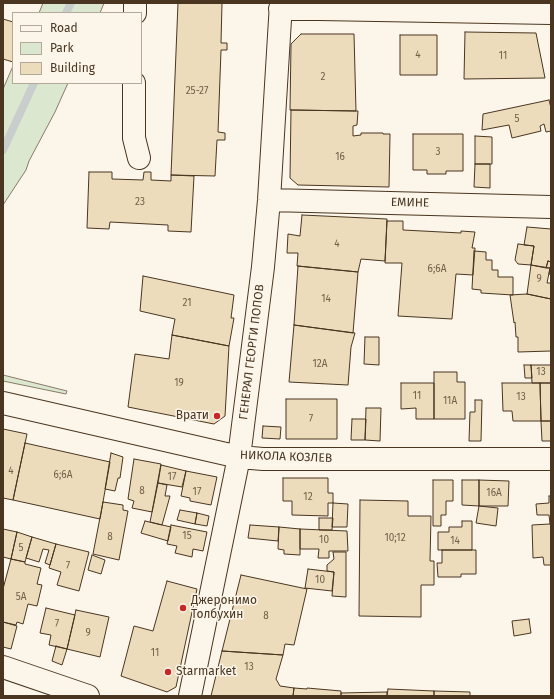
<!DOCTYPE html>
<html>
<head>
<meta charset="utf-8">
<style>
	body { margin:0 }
	#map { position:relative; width:554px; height:699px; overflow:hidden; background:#fbf6e9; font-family:"Fira Sans",sans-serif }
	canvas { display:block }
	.frame { position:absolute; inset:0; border:4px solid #4a3520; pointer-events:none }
	.legend { position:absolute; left:12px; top:12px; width:130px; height:72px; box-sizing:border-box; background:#fbf6e9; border:1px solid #b4a999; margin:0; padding:5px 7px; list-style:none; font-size:12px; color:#4a3520 }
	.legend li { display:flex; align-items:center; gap:8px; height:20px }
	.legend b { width:20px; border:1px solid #b4a999 }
</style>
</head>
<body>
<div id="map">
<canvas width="554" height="699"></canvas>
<div class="frame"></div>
<ul class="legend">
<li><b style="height:5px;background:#fbf6e9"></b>Road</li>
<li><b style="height:11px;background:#dce7d0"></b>Park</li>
<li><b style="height:11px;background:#ecdcbc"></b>Building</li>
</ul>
</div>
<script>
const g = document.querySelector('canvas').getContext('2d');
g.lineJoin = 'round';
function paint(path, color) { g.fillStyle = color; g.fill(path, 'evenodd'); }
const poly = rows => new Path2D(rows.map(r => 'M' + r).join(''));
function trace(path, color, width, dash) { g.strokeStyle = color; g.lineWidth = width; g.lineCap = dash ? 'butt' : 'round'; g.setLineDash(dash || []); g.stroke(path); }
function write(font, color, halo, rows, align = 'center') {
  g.font = font + ' "Fira Sans",sans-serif'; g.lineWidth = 3; g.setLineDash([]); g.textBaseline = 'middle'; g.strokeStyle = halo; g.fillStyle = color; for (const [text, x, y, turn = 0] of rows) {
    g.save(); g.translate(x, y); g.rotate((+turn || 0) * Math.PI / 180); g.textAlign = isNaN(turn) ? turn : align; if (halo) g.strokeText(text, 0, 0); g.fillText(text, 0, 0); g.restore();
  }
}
const green = poly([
	[43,3,104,3,100,13,39,13,43,3],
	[13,66,13,83,68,83,55,112,29,161,26,170,3,205,3,89,13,66],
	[3,375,67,391,66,394,3,381,3,375]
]);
const stream = poly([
	[66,13,71,3],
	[3,150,34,83]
]);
const building = poly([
	[178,3,222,3,221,43,227,43,227,50,221,50,218,132,225,133,225,140,217,140,215,176,171,175,178,3],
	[3,19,13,22,13,62,3,59,3,19],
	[465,32,536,33,545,78,464,79,465,32],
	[301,34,354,34,356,111,290,110,291,44,301,34],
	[400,35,437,35,437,75,400,75,400,35],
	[549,100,551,108,551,131,546,132,544,124,540,126,541,131,512,138,509,125,482,130,483,114,549,100],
	[291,110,358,111,357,125,353,126,353,136,361,135,361,133,383,133,383,134,390,134,389,187,298,185,290,178,291,110],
	[413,134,463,134,463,171,446,171,446,174,427,174,427,170,413,170,413,134],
	[475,136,492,137,492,164,475,164,475,136],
	[475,164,490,164,490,188,474,187,475,164],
	[89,172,112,172,112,179,143,180,144,172,151,172,151,180,171,181,171,175,194,176,191,232,168,231,168,225,110,222,109,229,87,228,89,172],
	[302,215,387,219,385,261,361,259,358,272,297,266,298,253,287,253,288,234,300,236,302,215],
	[387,221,403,221,403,230,461,233,461,231,475,232,472,248,475,248,473,275,456,274,452,319,398,316,402,263,385,263,387,221],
	[527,227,551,229,551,262,548,261,546,268,531,265,534,246,524,245,527,227],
	[518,244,534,246,531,265,518,264,515,260,518,244],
	[474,251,486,252,486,260,492,260,492,270,498,270,498,277,513,277,513,295,481,293,481,290,472,289,474,251],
	[548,261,551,262,551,275,549,274,550,268,546,268,548,261],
	[531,265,550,268,547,283,551,283,551,299,527,294,531,265],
	[298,266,358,272,353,333,294,325,298,266],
	[143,276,234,295,231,318,234,318,229,346,172,335,175,319,140,311,143,276],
	[527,294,551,299,551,351,518,352,518,337,516,337,515,322,514,323,510,295,527,294],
	[294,325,355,333,351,347,348,385,289,382,294,325],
	[172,335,229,346,225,416,214,424,128,407,135,354,169,359,172,335],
	[365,337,379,337,379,365,364,364,365,337],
	[524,365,531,365,532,378,525,378,524,365],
	[531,365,551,365,551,383,532,383,531,365],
	[434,372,457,372,457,382,465,382,465,419,434,419,434,372],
	[401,383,434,383,434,419,416,419,416,408,401,409,401,383],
	[502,383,540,383,541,421,513,421,512,411,503,411,502,383],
	[540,383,551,383,551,421,541,421,540,383],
	[286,399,337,399,337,439,286,439,286,399],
	[475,400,482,400,481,441,469,441,470,412,475,412,475,400],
	[366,408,381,408,380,441,365,440,366,408],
	[352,419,366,419,365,440,351,440,352,419],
	[541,421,551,421,551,441,542,441,541,421],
	[263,426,281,427,280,439,262,438,263,426],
	[3,429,27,434,13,500,3,498,3,429],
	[25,443,110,462,100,519,13,500,25,443],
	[111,453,123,457,120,478,118,478,115,491,105,489,111,453],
	[134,459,161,464,152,512,132,508,134,501,128,499,134,459],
	[161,465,186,471,182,487,158,483,161,465],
	[186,471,217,477,211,505,190,501,190,498,181,496,186,471],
	[283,478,328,478,328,493,333,493,333,503,328,503,328,516,292,515,292,501,283,501,283,478],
	[433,480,453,480,453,501,446,501,446,515,441,515,441,526,433,526,433,480],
	[462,480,479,480,479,506,462,505,462,480],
	[479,480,509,481,508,506,479,506,479,480],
	[158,483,167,485,165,496,170,496,162,525,150,522,158,483],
	[549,496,551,496,551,524,550,524,549,515,537,515,536,504,549,503,549,496],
	[360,500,408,501,408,516,431,516,430,561,434,561,434,585,421,585,421,617,359,616,360,500],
	[103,502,123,505,123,510,128,511,119,560,93,554,103,502],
	[333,503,348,504,347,527,332,527,333,503],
	[479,506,498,508,496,526,476,523,479,506],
	[180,510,197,513,195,524,177,520,180,510],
	[197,513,209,516,207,526,195,524,197,513],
	[319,518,333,518,332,530,319,530,319,518],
	[145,521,171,527,168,541,141,533,145,521],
	[462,521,472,521,472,550,438,550,438,532,449,532,449,527,462,527,462,521],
	[550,524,551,524,551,565,544,565,543,557,533,558,532,525,550,524],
	[171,525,207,532,203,551,193,549,192,557,175,553,177,546,167,544,171,525],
	[250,525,279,527,278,541,248,538,250,525],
	[279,527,300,529,300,555,284,554,284,550,278,549,279,527],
	[3,529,17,532,11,559,3,557,3,529],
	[300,529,347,531,348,551,329,551,329,558,318,558,319,549,300,549,300,529],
	[17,532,32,537,25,562,11,559,17,532],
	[32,537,56,544,50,565,45,563,49,550,43,549,39,562,26,558,32,537],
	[56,544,89,552,79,591,57,585,61,572,49,568,56,544],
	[442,550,476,550,476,574,461,574,461,577,438,577,437,563,442,563,442,550],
	[333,552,346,552,346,597,332,596,334,572,327,571,327,565,334,559,333,552],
	[92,555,105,560,101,574,88,570,92,555],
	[11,559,25,562,25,564,41,568,37,584,42,585,37,606,28,604,23,624,17,622,16,625,3,622,3,589,11,559],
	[308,569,334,572,332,591,305,588,308,569],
	[241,575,307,589,294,645,285,644,283,655,222,651,241,575],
	[167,581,197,589,176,687,167,692,121,676,134,626,153,631,167,581],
	[46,608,75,615,67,649,49,645,51,635,40,633,46,608],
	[76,610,109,617,100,657,67,649,76,610],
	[529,619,531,633,514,636,512,621,529,619],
	[3,622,17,626,11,649,3,647,3,622],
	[56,646,67,649,62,665,52,661,56,646],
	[222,651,283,655,276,679,280,686,294,688,293,696,211,696,222,651],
	[294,688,307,689,307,688,341,691,341,696,293,696,294,688],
	[388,689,434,691,434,696,387,696,388,689],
	[434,691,470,692,470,696,434,696,434,691],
	[387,692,387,696,341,696,341,693,387,692]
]);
const minor = poly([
	[280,9,319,9,551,13],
	[135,13,135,3],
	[134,83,134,138,139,158],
	[269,200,551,207],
	[3,403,239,457,263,459,551,459],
	[3,667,88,696],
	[190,696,239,457,263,267,269,200,281,3]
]);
const markers = [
	[217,416,4,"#c62828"],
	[183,608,4,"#c62828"],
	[168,672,4,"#c62828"]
];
const numberNames = [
	["4",418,55],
	["11",503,56],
	["2",323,77],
	["25-27",197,91],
	["5",517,119],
	["3",438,152],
	["16",340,157],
	["23",140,202],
	["4",337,244],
	["6;6А",437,269],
	["9",539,279],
	["14",326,299],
	["21",187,303],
	["12А",320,364],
	["13",541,372],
	["19",179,383],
	["11",417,396],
	["13",521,397],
	["11А",450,401],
	["7",311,419],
	["4",11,471],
	["6;6А",63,475],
	["17",172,477],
	["8",142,491],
	["17",197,492],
	["16А",494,493],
	["12",308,497],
	["15",187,536],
	["8",110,537],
	["10;12",395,538],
	["10",324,540],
	["14",455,541],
	["5",21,548],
	["7",68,566],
	["10",320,580],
	["5А",21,597],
	["8",266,616],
	["7",57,624],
	["9",88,633],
	["11",155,653],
	["13",249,667]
];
const streetNames = [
	["ЕМИНЕ",410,203,1],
	["ГЕНЕРАЛ ГЕОРГИ ПОПОВ",252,352,-83],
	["НИКОЛА КОЗЛЕВ",286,457,2]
];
const poiNames = [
	["Врати",209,416,"right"],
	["Джеронимо",191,601],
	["Толбухин",191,615],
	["Starmarket",176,672]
];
paint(green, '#dce7d0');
trace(green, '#887966', 1);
trace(stream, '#c9cecd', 8);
paint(building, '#ecdcbc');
trace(building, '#4a3520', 1);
trace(minor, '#4a3520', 24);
trace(minor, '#fbf6e9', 22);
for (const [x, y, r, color] of markers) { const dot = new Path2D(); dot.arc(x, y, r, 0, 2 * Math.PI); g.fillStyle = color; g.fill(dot); trace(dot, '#fbf6e9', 1.5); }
write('10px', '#725f47', null, numberNames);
write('12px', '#4a3520', '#fbf6e9', streetNames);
write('12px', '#4a3520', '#fbf6e9', poiNames, 'left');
</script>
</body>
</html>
